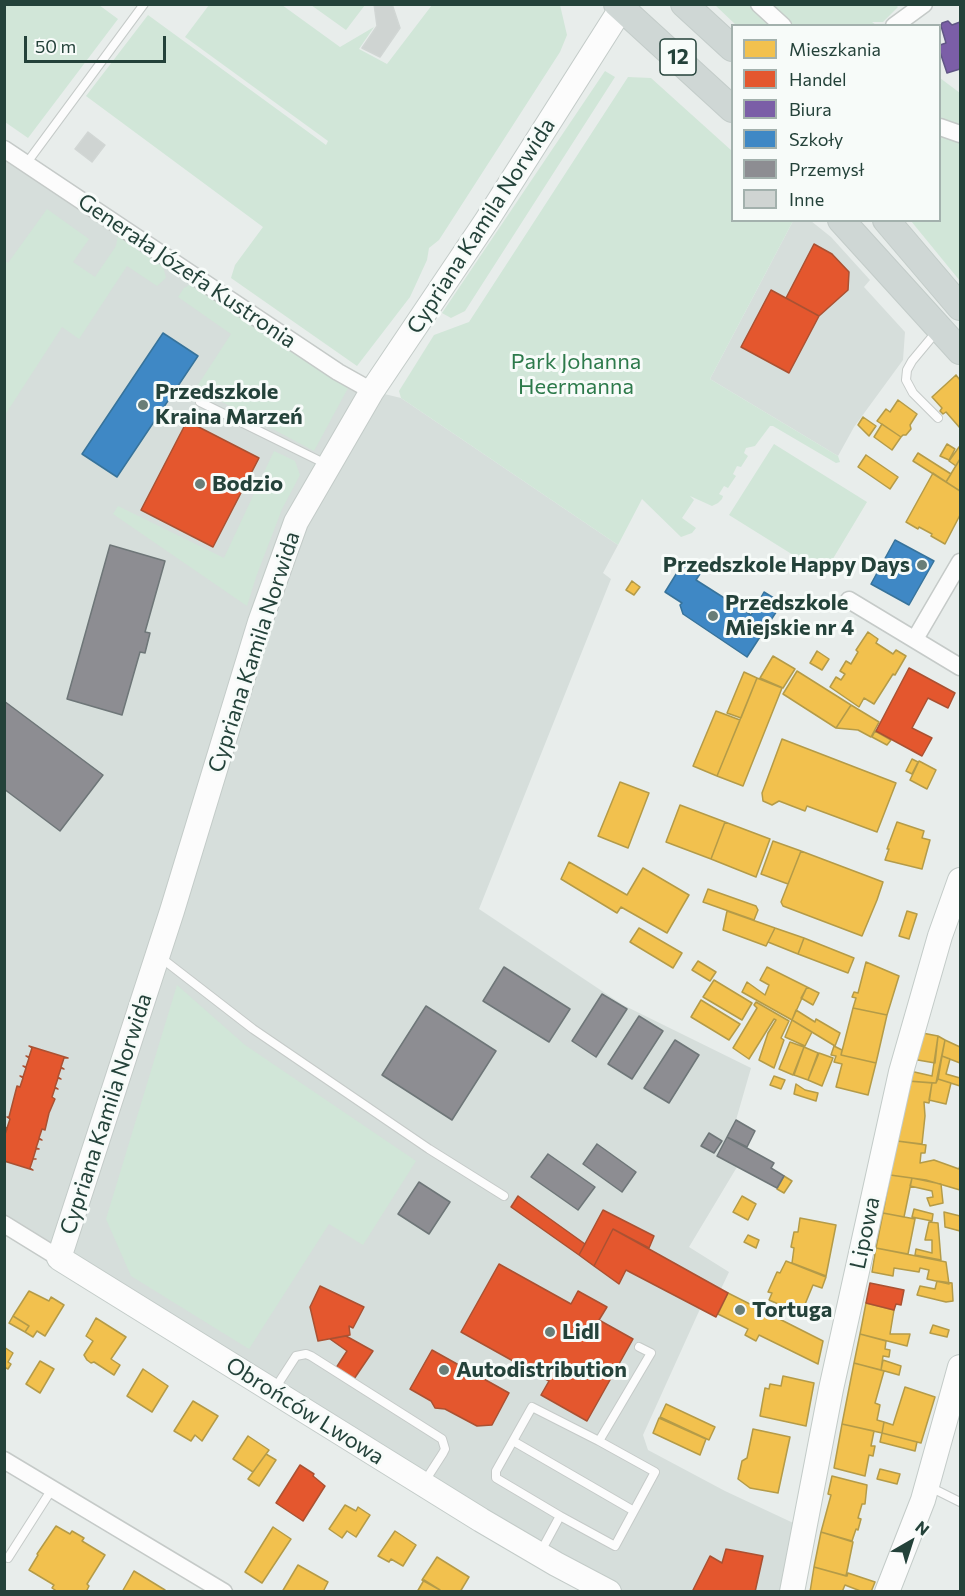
<!DOCTYPE html>
<html>
<head>
<meta charset="utf-8">
<style>
	body { margin:0 }
	#map { position:relative; width:965px; height:1596px; overflow:hidden; background:#e8edeb; font-family:Commissioner,sans-serif }
	canvas { display:block }
	.frame { position:absolute; inset:0; border:6px solid #24423a; pointer-events:none }
	.legend { position:absolute; left:731px; top:24px; width:210px; height:198px; box-sizing:border-box; background:#f7fbf9; border:2px solid #a3b1ad; margin:0; padding:8px 10px; list-style:none; font-size:18px; color:#24423a }
	.legend li { display:flex; align-items:center; gap:12px; height:30px }
	.legend b { width:30px; border:2px solid #a3b1ad }
	.north { position:absolute; left:881px; top:1512px; width:60px; height:60px; -webkit-text-stroke:4px #f7fbf9; paint-order:stroke; rotate:39deg; font-size:16px; font-weight:700; line-height:24px; text-align:center; color:#24423a }
	.north::after { content:''; display:block; margin:auto; width:21px; height:27px; background:#24423a; clip-path:polygon(50% 0,100% 100%,50% 72%,0 100%) }
	.scale { position:absolute; left:24px; top:36px; width:142px; height:27px; box-sizing:border-box; border:3px solid #24423a; border-top:0; padding-left:8px; font-size:18px; line-height:21px; white-space:nowrap; color:#24423a; -webkit-text-stroke:4px #f7fbf9; paint-order:stroke }
</style>
</head>
<body>
<div id="map">
<canvas width="965" height="1596"></canvas>
<div class="frame"></div>
<ul class="legend">
<li><b style="height:16px;background:#f2c14e"></b>Mieszkania</li>
<li><b style="height:16px;background:#e4572e"></b>Handel</li>
<li><b style="height:16px;background:#7b5ea7"></b>Biura</li>
<li><b style="height:16px;background:#3f88c5"></b>Szkoły</li>
<li><b style="height:16px;background:#8d8d92"></b>Przemysł</li>
<li><b style="height:16px;background:#cfd4d2"></b>Inne</li>
</ul>
<div class="north">N</div>
<div class="scale">50 m</div>
</div>
<script>
const g = document.querySelector('canvas').getContext('2d');
g.lineJoin = 'round';
function paint(path, color) { g.fillStyle = color; g.fill(path, 'evenodd'); }
const poly = rows => new Path2D(rows.map(r => 'M' + r).join(''));
function trace(path, color, width, dash) { g.strokeStyle = color; g.lineWidth = width; g.lineCap = dash ? 'butt' : 'round'; g.setLineDash(dash || []); g.stroke(path); }
function write(font, color, halo, rows, align = 'center') {
  g.font = font + ' Commissioner,sans-serif'; g.lineWidth = 6; g.setLineDash([]); g.textBaseline = 'middle'; g.strokeStyle = halo; g.fillStyle = color; for (const [text, x, y, turn = 0] of rows) {
    g.save(); g.translate(x, y); g.rotate((+turn || 0) * Math.PI / 180); g.textAlign = isNaN(turn) ? turn : align; if (halo) g.strokeText(text, 0, 0); g.fillText(text, 0, 0); g.restore();
  }
}
const built = poly([
	[4,149,372,391,401,398,618,545,603,573,611,579,479,909,623,1005,751,1068,736,1120,717,1155,737,1167,689,1247,729,1272,721,1289,728,1293,718,1314,700,1309,643,1435,648,1450,725,1491,804,1528,792,1591,608,1591,5,1224],
	[793,221,811,221,831,237,870,280,864,287,905,332,903,360,854,427,838,456,710,379]
]);
const green = poly([
	[895,4,898,7,883,22,872,22,876,25,737,26,715,5],
	[4,5,99,5,118,19,28,138,5,122],
	[209,5,282,5,340,47,374,27,359,49,387,64,432,5,560,5,567,35,560,52,439,240,429,248,427,260,410,297,357,366,231,278,235,265,263,227,86,96,148,15,326,145,328,141,185,37],
	[311,5,365,5,346,30],
	[605,71,615,77,465,311,451,318,442,313],
	[628,77,651,78,732,151,732,220,793,221,710,379,838,456,840,462,836,463,773,426,770,426,755,446,746,448,744,453,748,456,741,467,737,466,733,474,736,476,728,488,724,486,719,494,723,496,722,499,718,503,712,506,690,496,694,500,682,518,696,528,692,533,681,537,642,499,618,545,401,398,399,391,434,335,469,322],
	[940,78,960,93,960,281,911,221,940,220],
	[47,209,89,239,73,262,95,277,116,246,118,235,154,257,164,270,166,278,157,286,127,266,79,339,62,327,5,415,5,261,8,263],
	[191,284,205,290,348,388,314,451,196,388,231,334,178,297,184,288],
	[774,444,867,502,828,567,814,568,729,515],
	[274,451,295,461,300,475,282,509,256,577,247,606,113,514,118,506,224,558],
	[177,985,245,1045,416,1161,363,1245,329,1224,249,1349,131,1276,106,1219]
]);
const homes = poly([
	[956,375,960,380,960,428,946,412,943,414,940,411,942,408,932,397,956,375],
	[898,400,917,414,910,425,911,429,906,435,903,435,901,437,877,421,886,409,890,412,898,400],
	[863,417,876,426,869,436,858,425,863,417],
	[882,424,901,437,892,450,874,437,882,424],
	[947,444,955,449,949,460,940,456,947,444],
	[959,447,960,448,960,459,956,466,949,461,959,447],
	[918,453,951,474,946,482,913,461,918,453],
	[866,455,898,477,890,489,858,467,866,455],
	[960,459,960,491,946,482,960,459],
	[933,473,960,491,960,515,945,544,931,536,932,534,919,527,918,529,906,522,933,473],
	[632,581,640,587,634,595,626,590,632,581],
	[868,632,878,639,876,643,893,654,896,650,906,656,895,675,893,674,874,704,864,698,859,707,830,687,836,677,841,680,845,674,840,671,846,661,851,664,858,652,856,650,868,632],
	[817,651,829,659,822,670,810,663,817,651],
	[773,656,795,669,783,688,760,678,773,656],
	[797,671,851,705,836,728,783,694,797,671],
	[744,672,757,678,741,718,727,713,744,672],
	[757,678,782,688,743,786,717,776,757,678],
	[851,705,879,722,871,737,858,730,836,728,851,705],
	[716,711,740,720,717,776,693,766,716,711],
	[875,731,891,740,887,745,872,737,875,731],
	[782,739,896,783,877,832,807,806,805,811,779,801,772,805,763,801,762,793,782,739],
	[912,759,918,762,912,774,906,771,912,759],
	[919,761,936,770,927,789,910,780,919,761],
	[620,782,649,793,628,848,598,836,620,782],
	[680,805,725,822,711,859,666,842,680,805],
	[725,822,770,839,756,877,711,859,725,822],
	[897,822,924,831,922,838,930,840,922,869,885,860,889,849,887,849,897,822],
	[773,841,801,851,788,884,761,874,773,841],
	[801,851,883,882,877,900,862,936,783,906,781,902,801,851],
	[569,862,627,895,643,868,689,895,667,933,621,907,617,913,561,879,569,862],
	[708,889,756,906,758,910,754,920,703,902,708,889],
	[727,911,775,928,766,946,723,930,727,911],
	[907,911,917,914,909,939,899,936,907,911],
	[639,928,682,953,673,968,630,942,639,928],
	[775,928,804,938,798,954,768,942,775,928],
	[804,938,854,958,848,973,798,954,804,938],
	[698,961,716,972,710,981,692,970,698,961],
	[866,962,899,976,887,1015,853,1008,856,998,852,997,854,992,858,993,866,962],
	[767,967,807,987,792,1020,742,992,747,982,765,995,769,985,760,980,767,967],
	[714,980,752,1003,742,1020,703,997,714,980],
	[807,987,819,993,813,1005,801,998,807,987],
	[701,1000,740,1024,729,1040,691,1017,701,1000],
	[756,1002,789,1021,781,1038,784,1040,774,1068,759,1060,768,1033,776,1020,774,1019,749,1059,733,1048,757,1008,754,1005,756,1002],
	[853,1008,887,1015,876,1063,841,1055,853,1008],
	[796,1010,815,1022,816,1019,840,1033,835,1046,792,1020,796,1010],
	[792,1020,812,1032,805,1046,785,1037,792,1020],
	[917,1032,938,1036,935,1063,912,1059,917,1032],
	[938,1036,945,1040,936,1083,908,1081,910,1071,932,1076,938,1036],
	[945,1040,960,1047,960,1063,942,1056,945,1040],
	[790,1042,804,1047,793,1075,779,1069,790,1042],
	[834,1046,842,1050,841,1055,876,1063,868,1095,836,1087,842,1064,834,1062,836,1056,831,1055,834,1046],
	[804,1047,818,1053,808,1080,794,1075,804,1047],
	[819,1053,833,1058,822,1086,808,1080,819,1053],
	[942,1056,950,1059,946,1074,960,1078,960,1086,938,1079,942,1056],
	[774,1076,785,1080,781,1089,770,1085,774,1076],
	[938,1079,951,1083,946,1104,929,1100,932,1083,936,1083,938,1079],
	[908,1081,932,1083,929,1103,924,1102,925,1116,922,1144,897,1141,908,1081],
	[796,1084,805,1090,818,1093,816,1101,794,1094,796,1084],
	[897,1141,926,1145,925,1153,921,1153,920,1163,934,1160,959,1169,960,1165,960,1190,926,1180,890,1175,897,1141],
	[890,1175,912,1178,904,1217,883,1213,890,1175],
	[784,1176,792,1181,784,1193,777,1189,784,1176],
	[912,1178,941,1184,943,1203,930,1206,927,1198,933,1197,932,1191,910,1186,912,1178],
	[742,1196,756,1204,748,1220,733,1212,742,1196],
	[914,1209,933,1214,932,1221,912,1217,914,1209],
	[944,1212,960,1216,960,1231,945,1227,944,1212],
	[883,1213,915,1219,908,1254,876,1248,883,1213],
	[800,1218,836,1225,826,1276,792,1263,794,1248,791,1247,794,1232,798,1232,800,1218],
	[929,1222,938,1223,941,1260,915,1255,916,1249,932,1253,932,1240,925,1240,929,1222],
	[748,1235,759,1240,756,1248,744,1242,748,1235],
	[876,1248,946,1262,949,1284,927,1279,929,1270,920,1268,919,1272,894,1268,893,1276,872,1272,876,1248],
	[786,1261,826,1277,822,1288,813,1285,801,1314,769,1300,772,1293,768,1292,777,1272,780,1273,786,1261],
	[937,1281,952,1283,953,1301,946,1302,917,1295,920,1286,935,1289,937,1281],
	[29,1291,49,1301,51,1297,64,1305,45,1336,37,1331,33,1337,25,1332,29,1326,13,1316,29,1291],
	[728,1293,823,1341,818,1364,759,1335,756,1341,745,1335,748,1329,718,1314,728,1293],
	[866,1303,894,1310,890,1334,910,1334,907,1346,860,1334,866,1303],
	[13,1316,29,1326,25,1332,9,1323,13,1316],
	[96,1318,126,1337,111,1359,120,1365,114,1375,94,1362,91,1363,87,1360,84,1355,93,1341,86,1336,96,1318],
	[933,1325,949,1330,947,1337,930,1333,933,1325],
	[860,1334,886,1341,885,1349,890,1350,889,1357,883,1356,881,1370,854,1363,860,1334],
	[4,1347,13,1353,8,1362,11,1364,8,1369,4,1367,4,1347],
	[883,1360,901,1366,899,1375,881,1370,883,1360],
	[40,1361,54,1369,40,1393,26,1384,40,1361],
	[854,1363,884,1371,875,1403,880,1405,877,1420,884,1422,882,1433,842,1424,854,1363],
	[143,1369,168,1386,152,1412,127,1396,143,1369],
	[783,1376,814,1383,806,1426,760,1416,765,1388,769,1389,770,1384,781,1386,783,1376],
	[905,1387,935,1397,921,1443,882,1433,884,1422,893,1425,905,1387],
	[193,1401,218,1416,202,1441,195,1435,191,1441,174,1431,193,1401],
	[666,1404,715,1427,709,1440,660,1417,666,1404],
	[659,1418,706,1439,700,1455,653,1433,659,1418],
	[842,1424,874,1431,871,1446,875,1446,873,1456,869,1455,865,1476,834,1468,842,1424],
	[753,1429,790,1437,778,1493,750,1488,738,1479,742,1461,747,1458,753,1429],
	[882,1433,917,1442,915,1451,880,1442,882,1433],
	[248,1436,269,1450,253,1472,233,1459,248,1436],
	[266,1454,276,1460,259,1486,248,1479,266,1454],
	[880,1469,900,1474,897,1484,877,1479,880,1469],
	[832,1476,867,1485,865,1504,862,1504,858,1518,861,1519,858,1530,856,1529,852,1541,821,1532,831,1495,828,1494,832,1476],
	[345,1505,356,1511,358,1507,370,1515,356,1537,347,1531,342,1538,329,1529,345,1505],
	[56,1526,70,1534,72,1531,84,1538,82,1541,105,1555,87,1584,89,1586,86,1592,58,1592,52,1588,54,1585,29,1570,38,1555,37,1554,56,1526],
	[273,1527,291,1539,262,1583,245,1572,273,1527],
	[395,1531,416,1545,403,1566,391,1559,389,1562,378,1556,395,1531],
	[821,1532,853,1542,846,1576,814,1567,821,1532],
	[437,1557,469,1577,460,1592,439,1592,440,1590,422,1580,437,1557],
	[298,1565,328,1582,323,1592,282,1592,298,1565],
	[814,1567,847,1576,848,1573,875,1582,871,1592,863,1592,845,1585,842,1592,810,1592,814,1567],
	[134,1571,165,1590,165,1592,122,1592,134,1571],
	[424,1580,440,1590,439,1592,417,1592,424,1580]
]);
const shops = poly([
	[814,244,832,254,849,272,848,290,819,316,786,298,814,244],
	[771,290,819,316,789,373,741,347,771,290],
	[187,421,259,458,213,547,141,510,187,421],
	[909,668,955,693,948,708,928,698,912,728,932,738,922,756,876,731,909,668],
	[29,1046,68,1058,64,1058,61,1067,64,1069,61,1068,58,1077,61,1079,58,1078,55,1087,58,1089,55,1088,52,1097,55,1099,49,1113,45,1130,42,1129,39,1138,42,1140,39,1139,36,1148,39,1149,36,1149,33,1159,36,1159,33,1159,30,1168,33,1170,4,1161,4,1137,7,1129,4,1127,7,1128,10,1119,7,1117,9,1117,17,1086,20,1087,23,1078,20,1076,23,1077,26,1068,23,1066,26,1067,29,1058,26,1056,29,1057,32,1048,29,1046],
	[518,1196,585,1244,579,1255,511,1207,518,1196],
	[603,1210,654,1236,649,1248,613,1229,594,1266,579,1255,603,1210],
	[613,1229,728,1293,716,1317,626,1270,619,1284,594,1266,613,1229],
	[499,1264,571,1304,578,1291,607,1307,599,1320,633,1339,587,1421,541,1395,549,1381,461,1332,499,1264],
	[870,1283,904,1290,901,1305,896,1304,894,1310,866,1303,870,1283],
	[320,1286,364,1307,353,1328,349,1326,350,1335,318,1341,310,1307,320,1286],
	[346,1336,373,1351,354,1379,336,1368,347,1351,330,1339,346,1336],
	[432,1350,509,1393,492,1425,477,1426,445,1409,435,1408,431,1401,410,1389,432,1350],
	[300,1465,314,1474,313,1476,325,1486,303,1521,276,1503,300,1465],
	[726,1549,763,1556,755,1592,697,1592,693,1590,710,1556,722,1563,726,1549]
]);
const offices = poly([
	[948,21,952,25,960,22,960,69,947,73,940,52,940,45,946,43,941,26,942,23,948,21]
]);
const schools = poly([
	[163,333,198,356,117,477,82,454,163,333],
	[895,540,934,561,909,605,871,584,895,540],
	[683,563,700,574,696,580,751,615,764,592,782,603,747,657,683,614,680,605,682,603,665,592,683,563]
]);
const industry = poly([
	[110,545,165,561,145,632,150,633,145,653,140,652,122,715,67,699,110,545],
	[4,701,103,775,60,831,4,789,4,701],
	[504,967,570,1009,549,1042,483,1001,504,967],
	[602,994,627,1009,596,1057,572,1041,602,994],
	[426,1006,496,1051,452,1120,382,1075,426,1006],
	[639,1016,663,1031,632,1079,608,1064,639,1016],
	[675,1040,699,1055,669,1103,644,1088,675,1040],
	[736,1120,755,1131,747,1147,727,1137,736,1120],
	[709,1133,722,1141,714,1153,701,1146,709,1133],
	[727,1137,774,1163,771,1168,784,1176,777,1188,717,1156,727,1137],
	[597,1144,636,1172,622,1192,583,1164,597,1144],
	[548,1154,595,1187,578,1210,531,1177,548,1154],
	[419,1182,450,1202,429,1234,398,1214,419,1182]
]);
const building = poly([
	[374,4,392,4,400,28,380,57,362,48,377,26,374,4],
	[88,132,105,145,92,162,75,149,88,132]
]);
const lane = poly([
	[26,164,144,4],
	[937,331,912,361,907,370,906,380,913,393,938,418],
	[200,402,328,465],
	[160,957,253,1029,429,1149,504,1196],
	[274,1390,296,1356,306,1354,311,1356,442,1439,445,1449,443,1453,425,1481],
	[513,1441,634,1511],
	[599,1441,651,1353,639,1347],
	[930,1487,960,1502],
	[540,1553,560,1516,615,1546,655,1472,599,1441,532,1407,496,1471,496,1478,560,1516],
	[8,1558,52,1489]
]);
const street = poly([
	[759,4,783,26],
	[894,26,924,4],
	[940,127,960,134],
	[4,149,338,372,372,391],
	[849,600,960,667],
	[915,639,960,562],
	[4,1224,59,1258],
	[4,1460,224,1592]
]);
const secondary = poly([
	[609,1592,556,1564,481,1520,59,1258,172,911,260,622,296,522,372,391,487,220,624,4],
	[792,1592,831,1389,901,1072,940,936,960,880],
	[887,1592,923,1500,960,1367]
]);
const primary = poly([
	[617,4,732,109],
	[684,4,732,48],
	[841,220,960,351],
	[886,220,960,307]
]);
const markers = [
	[143,405,6,"#697e78"],
	[200,484,6,"#697e78"],
	[922,565,6,"#697e78"],
	[713,616,6,"#697e78"],
	[740,1310,6,"#697e78"],
	[550,1332,6,"#697e78"],
	[444,1370,6,"#697e78"]
];
const shields = [
	[678,57,36]
];
const shieldNames = [
	["12",678,57]
];
const streetNames = [
	["Cypriana Kamila Norwida",481,226,-57],
	["Generała Józefa Kustronia",187,271,34],
	["Cypriana Kamila Norwida",254,652,-72],
	["Cypriana Kamila Norwida",106,1114,-72],
	["Lipowa",865,1233,-78],
	["Obrońców Lwowa",305,1411,32]
];
const parkNames = [
	["Park Johanna",576,362],
	["Heermanna",576,387]
];
const poiNames = [
	["Przedszkole",155,392],
	["Kraina Marzeń",155,417],
	["Bodzio",212,484],
	["Przedszkole Happy Days",910,565,"right"],
	["Przedszkole",725,603],
	["Miejskie nr 4",725,628],
	["Tortuga",752,1310],
	["Lidl",562,1332],
	["Autodistribution",456,1370]
];
paint(built, '#d6dedb');
paint(green, '#d1e6d8');
paint(homes, '#f2c14e');
trace(homes, '#b49b48', 1.5);
paint(shops, '#e4572e');
trace(shops, '#aa5132', 1.5);
paint(offices, '#7b5ea7');
trace(offices, '#615686', 1.5);
paint(schools, '#3f88c5');
trace(schools, '#37739b', 1.5);
paint(industry, '#8d8d92');
trace(industry, '#6e7678', 1.5);
paint(building, '#cfd4d2');
trace(building, '#d1d6d4', 1.5);
trace(lane, '#c5cac8', 10);
trace(street, '#c5cac8', 19);
trace(secondary, '#c3cbc8', 26);
trace(primary, '#c3ccc9', 28);
trace(lane, '#fcfcfc', 8);
trace(street, '#fcfcfc', 16);
trace(secondary, '#fcfcfc', 24);
trace(primary, '#cfd7d5', 26);
for (const [x, y, r, color] of markers) { const dot = new Path2D(); dot.arc(x, y, r, 0, 2 * Math.PI); g.fillStyle = color; g.fill(dot); trace(dot, '#f7fbf9', 2); }
for (const [x, y, w] of shields) { const box = new Path2D(); box.roundRect(x - w / 2, y - 18, w, 36, 4.5); g.fillStyle = '#f7fbf9'; g.fill(box); trace(box, '#24423a', 1.5); }
write('bold 21px', '#24423a', null, shieldNames);
write('22px', '#24423a', '#f7fbf9', streetNames);
write('22px', '#2d7a4b', '#f7fbf9', parkNames);
write('bold 22px', '#24423a', '#f7fbf9', poiNames, 'left');
</script>
</body>
</html>
